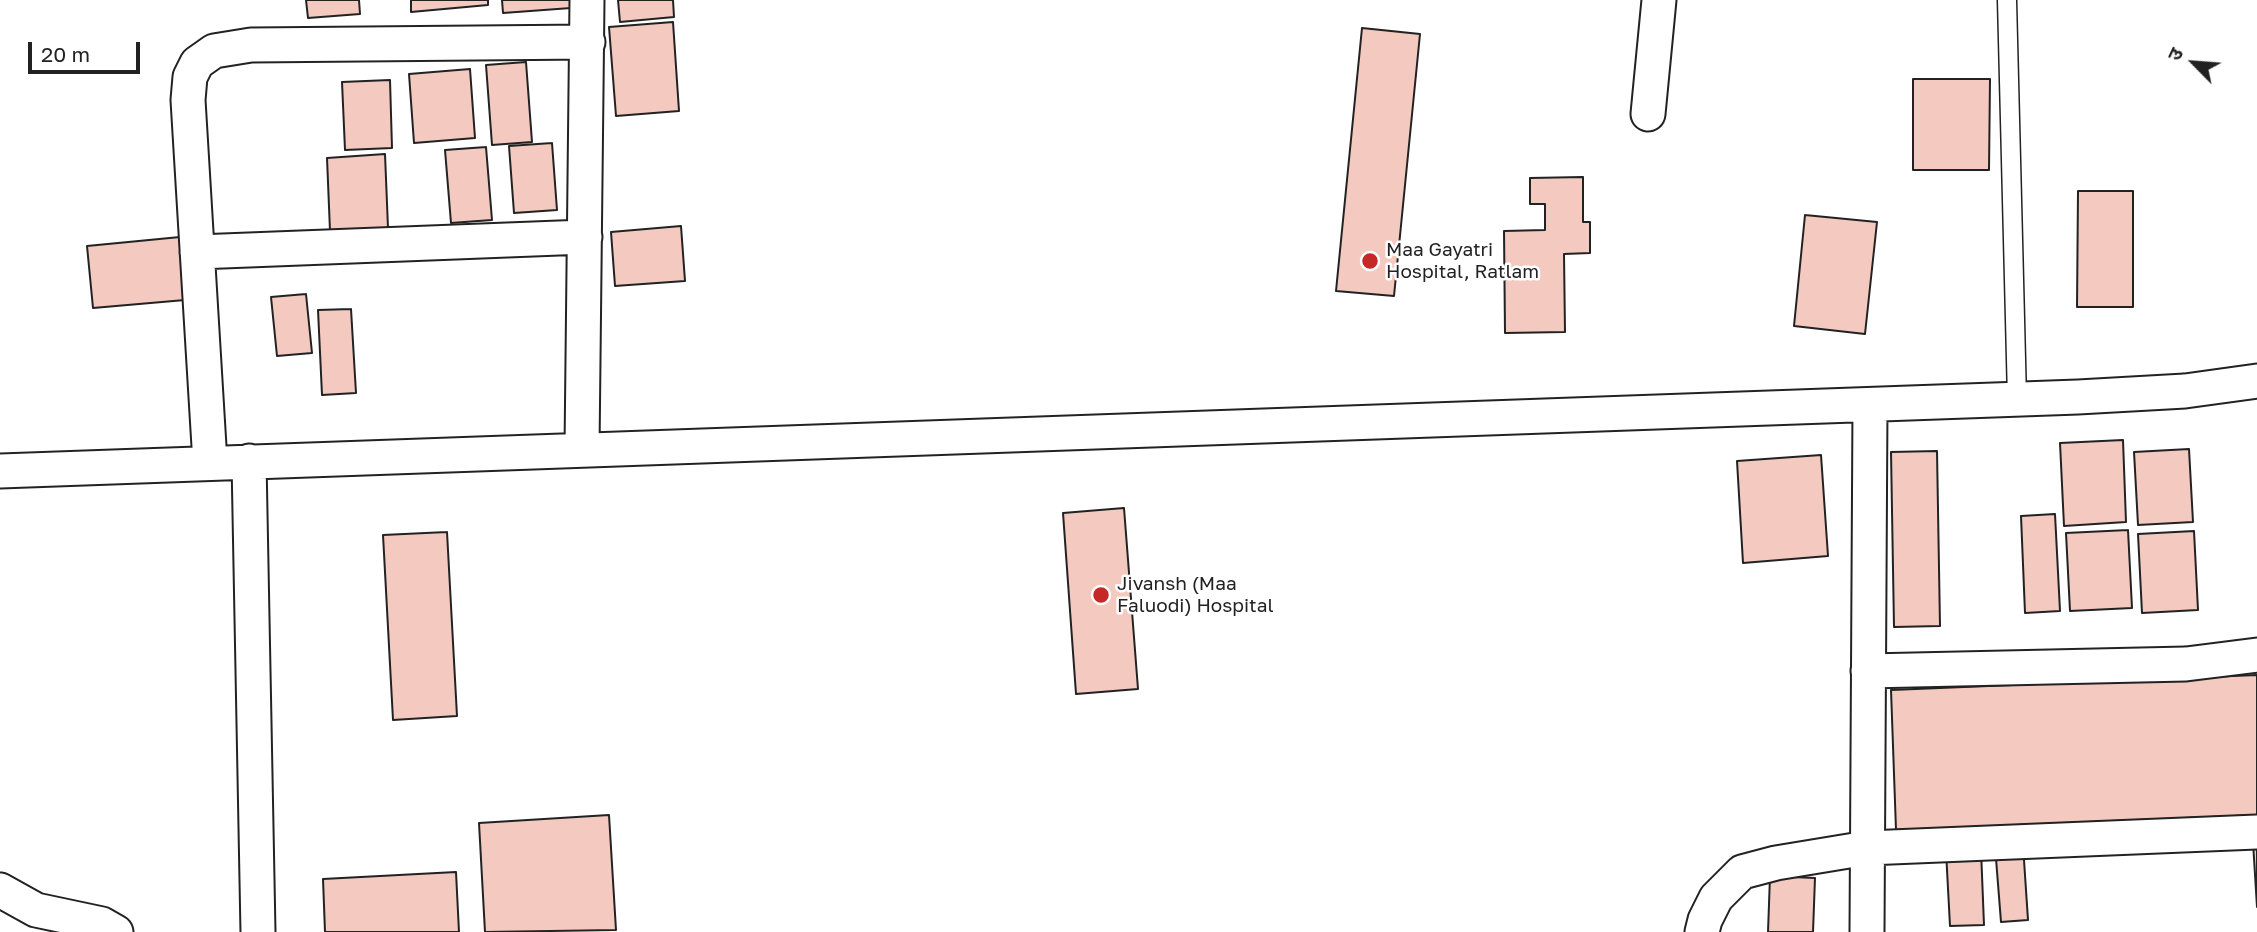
<!DOCTYPE html>
<html>
<head>
<meta charset="utf-8">
<style>
	body { margin:0 }
	#map { position:relative; width:2257px; height:932px; overflow:hidden; background:#fff; font-family:"Golos Text","Noto Sans Devanagari",sans-serif }
	canvas { display:block }
	.north { position:absolute; left:2159px; top:28px; width:70px; height:70px; -webkit-text-stroke:5px #fff; paint-order:stroke; rotate:295deg; font-size:19px; font-weight:700; line-height:28px; text-align:center; color:#222 }
	.north::after { content:''; display:block; margin:auto; width:24px; height:32px; background:#222; clip-path:polygon(50% 0,100% 100%,50% 72%,0 100%) }
	.scale { position:absolute; left:28px; top:42px; width:112px; height:32px; box-sizing:border-box; border:4px solid #222; border-top:0; padding-left:9px; font-size:21px; line-height:24px; white-space:nowrap; color:#222; -webkit-text-stroke:5px #fff; paint-order:stroke }
</style>
</head>
<body>
<div id="map">
<canvas width="2257" height="932"></canvas>
<div class="north">उ</div>
<div class="scale">20 m</div>
</div>
<script>
const g = document.querySelector('canvas').getContext('2d');
g.lineJoin = 'round';
function paint(path, color) { g.fillStyle = color; g.fill(path, 'evenodd'); }
const poly = rows => new Path2D(rows.map(r => 'M' + r).join(''));
function trace(path, color, width, dash) { g.strokeStyle = color; g.lineWidth = width; g.lineCap = dash ? 'butt' : 'round'; g.setLineDash(dash || []); g.stroke(path); }
function write(font, color, halo, rows, align = 'center') {
  g.font = font + ' "Golos Text",sans-serif'; g.lineWidth = 5; g.setLineDash([]); g.textBaseline = 'middle'; g.strokeStyle = halo; g.fillStyle = color; for (const [text, x, y, turn = 0] of rows) {
    g.save(); g.translate(x, y); g.rotate((+turn || 0) * Math.PI / 180); g.textAlign = isNaN(turn) ? turn : align; if (halo) g.strokeText(text, 0, 0); g.fillText(text, 0, 0); g.restore();
  }
}
const building = poly([
	[306,0,359,0,360,14,308,18,306,0],
	[411,0,488,0,488,5,411,12,411,0],
	[502,0,570,0,571,8,503,13,502,0],
	[618,0,673,0,674,17,620,22,618,0],
	[673,22,679,111,616,116,609,27,673,22],
	[1362,28,1420,34,1394,296,1336,291,1362,28],
	[526,62,532,142,492,145,486,65,526,62],
	[470,69,475,138,414,143,409,74,470,69],
	[1913,79,1990,79,1989,170,1913,170,1913,79],
	[390,80,392,148,345,150,342,82,390,80],
	[552,143,557,210,514,213,509,146,552,143],
	[486,147,492,220,451,223,445,150,486,147],
	[385,154,388,228,330,231,327,158,385,154],
	[1583,177,1583,222,1590,222,1590,253,1564,254,1565,332,1505,333,1504,231,1545,230,1545,204,1530,204,1530,178,1583,177],
	[2078,191,2133,191,2133,307,2077,307,2078,191],
	[1805,215,1877,222,1865,334,1794,326,1805,215],
	[681,226,685,281,615,286,611,232,681,226],
	[180,237,185,300,93,308,87,246,180,237],
	[306,294,312,353,277,356,271,297,306,294],
	[351,309,356,393,322,395,318,310,351,309],
	[2123,440,2126,522,2064,526,2060,443,2123,440],
	[2189,449,2193,522,2138,525,2134,452,2189,449],
	[1937,451,1940,626,1894,627,1891,452,1937,451],
	[1821,455,1828,556,1743,563,1737,461,1821,455],
	[1124,508,1138,689,1076,694,1063,513,1124,508],
	[2055,514,2060,611,2025,613,2021,516,2055,514],
	[2128,530,2132,608,2070,611,2066,533,2128,530],
	[2194,531,2198,610,2142,613,2138,534,2194,531],
	[447,532,457,716,393,720,383,535,447,532],
	[2257,675,2257,815,1896,830,1891,690,2257,675],
	[609,815,616,930,485,932,479,823,609,815],
	[2253,842,2257,842,2257,907,2253,842],
	[2023,845,2028,920,2001,922,1995,846,2023,845],
	[1981,850,1984,925,1950,926,1946,851,1981,850],
	[456,872,459,932,325,932,323,879,456,872],
	[1770,876,1815,878,1813,932,1768,932,1770,876]
]);
const lane = poly([
	[2007,0,2017,399]
]);
const street = poly([
	[1648,114,1659,0],
	[197,252,585,237],
	[582,449,587,0],
	[249,461,258,932],
	[210,463,188,100,190,77,197,63,214,51,251,45,588,42],
	[0,471,2078,397,2185,391,2257,381],
	[1868,671,2186,664,2257,655],
	[0,890,36,910,102,924,116,932],
	[1702,932,1705,920,1716,898,1742,872,1776,863,1867,848,2257,832],
	[1867,932,1870,405]
]);
const markers = [
	[1370,261,9,"#c62828"],
	[1101,595,9,"#c62828"]
];
const poiNames = [
	["Maa Gayatri",1386,250],
	["Hospital, Ratlam",1386,272],
	["Jivansh (Maa",1117,584],
	["Faluodi) Hospital",1117,606]
];
paint(building, '#f3c9c0');
trace(building, '#222', 2);
trace(lane, '#222', 21);
trace(street, '#222', 37);
trace(lane, '#fff', 18);
trace(street, '#fff', 33);
for (const [x, y, r, color] of markers) { const dot = new Path2D(); dot.arc(x, y, r, 0, 2 * Math.PI); g.fillStyle = color; g.fill(dot); trace(dot, '#fff', 2.5); }
write('19px', '#222', '#fff', poiNames, 'left');
</script>
</body>
</html>
